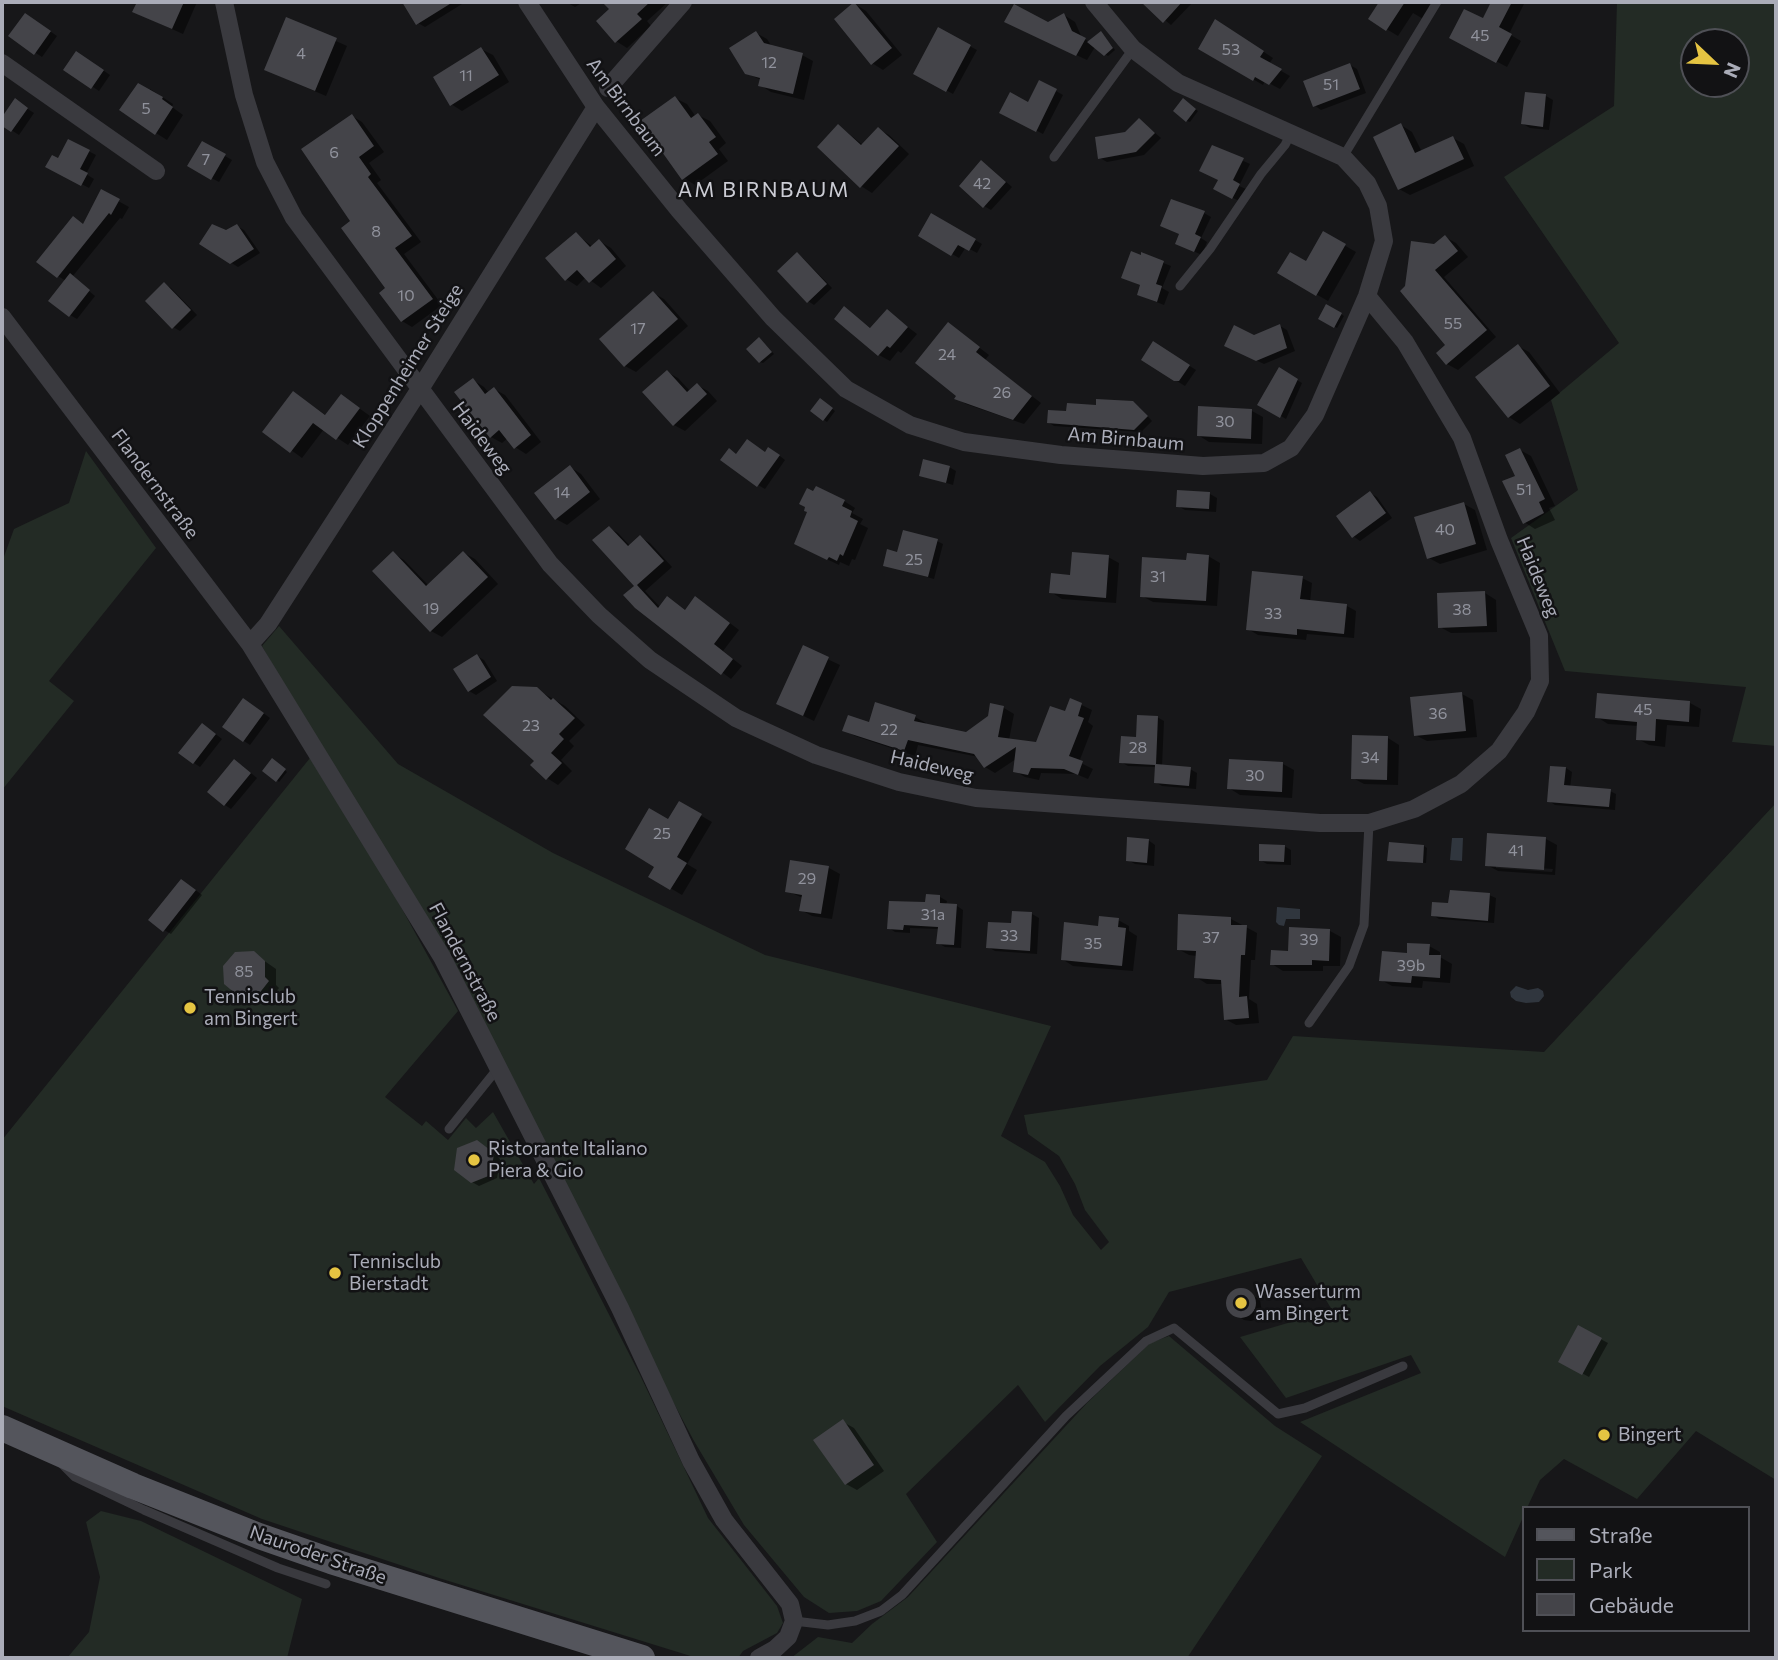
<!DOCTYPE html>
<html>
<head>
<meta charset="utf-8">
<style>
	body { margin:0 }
	#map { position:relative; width:1778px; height:1660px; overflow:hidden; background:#171719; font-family:Commissioner,sans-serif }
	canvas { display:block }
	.frame { position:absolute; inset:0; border:4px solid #aaacb8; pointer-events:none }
	.legend { position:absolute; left:1522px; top:1506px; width:228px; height:126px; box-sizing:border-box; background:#121214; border:2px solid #4f5056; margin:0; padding:9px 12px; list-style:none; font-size:21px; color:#aaacb8 }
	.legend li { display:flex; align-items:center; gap:14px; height:35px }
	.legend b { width:35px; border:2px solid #4f5056 }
	.north { position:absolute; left:1680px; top:28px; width:70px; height:70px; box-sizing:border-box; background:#121214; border:2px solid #4f5056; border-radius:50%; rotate:113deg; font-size:19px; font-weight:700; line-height:28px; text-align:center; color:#aaacb8 }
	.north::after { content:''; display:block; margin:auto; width:24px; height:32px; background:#e5c442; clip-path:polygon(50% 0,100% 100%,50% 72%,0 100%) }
</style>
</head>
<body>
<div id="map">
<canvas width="1778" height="1660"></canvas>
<div class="frame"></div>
<ul class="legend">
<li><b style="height:9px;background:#54555c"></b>Straße</li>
<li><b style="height:19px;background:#232b25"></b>Park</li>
<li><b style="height:19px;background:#444449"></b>Gebäude</li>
</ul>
<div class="north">N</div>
</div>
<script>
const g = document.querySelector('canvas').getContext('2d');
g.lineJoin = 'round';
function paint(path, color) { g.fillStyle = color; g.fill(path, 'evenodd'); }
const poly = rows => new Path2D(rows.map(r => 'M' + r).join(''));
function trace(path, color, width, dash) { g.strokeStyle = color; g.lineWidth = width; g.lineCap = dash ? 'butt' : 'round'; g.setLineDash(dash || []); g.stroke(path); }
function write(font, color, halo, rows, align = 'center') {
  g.font = font + ' Commissioner,sans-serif'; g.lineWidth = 5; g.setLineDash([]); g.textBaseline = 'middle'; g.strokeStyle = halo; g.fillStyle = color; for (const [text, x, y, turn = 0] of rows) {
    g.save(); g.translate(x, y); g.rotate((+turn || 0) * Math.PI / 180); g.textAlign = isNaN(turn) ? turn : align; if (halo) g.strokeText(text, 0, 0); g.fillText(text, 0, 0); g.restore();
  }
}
const green = poly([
	[1617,2,1776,2,1776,746,1732,742,1746,687,1565,671,1511,538,1578,490,1551,400,1619,343,1504,177,1614,106],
	[1694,42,1736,42,1736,84,1694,84],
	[86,451,156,548,49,681,74,701,2,790,2,562,14,529,69,503],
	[279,626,398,764,553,853,765,955,1051,1026,1001,1136,1045,1162,1060,1186,1073,1215,1101,1250,1109,1242,1085,1210,1075,1184,1059,1156,1028,1134,1024,1115,1267,1080,1293,1036,1544,1052,1776,803,1776,1480,1696,1431,1637,1499,1564,1459,1540,1480,1527,1508,1524,1508,1524,1515,1505,1557,1300,1422,1421,1373,1411,1355,1286,1398,1240,1337,1332,1310,1301,1258,1169,1292,1148,1327,1100,1366,1045,1422,1018,1385,906,1494,937,1542,881,1601,857,1611,829,1613,804,1597,744,1525,694,1441,655,1368,604,1257,262,646],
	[310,758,384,876,458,1011,385,1097,422,1126,426,1121,448,1140,466,1118,476,1128,493,1112,534,1184,539,1178,640,1375,708,1518,777,1606,783,1623,777,1633,743,1651,738,1658,697,1658,439,1578,262,1519,2,1406,2,1140],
	[1169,1336,1275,1426,1322,1456,1187,1658,791,1658,818,1637,852,1643,872,1624,908,1597,1087,1403,1150,1343],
	[101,1511,141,1521,302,1599,287,1658,67,1658,89,1632,100,1577,86,1522]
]);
const water = poly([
	[1452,838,1463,838,1462,861,1450,860],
	[1277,907,1300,909,1300,919,1286,919,1284,926,1279,925,1276,922],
	[1516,986,1528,990,1538,988,1543,991,1544,996,1539,1002,1526,1003,1516,1001,1511,997,1510,992]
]);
const shadow = poly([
	[138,2,197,2,183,34,134,12],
	[404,2,461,2,462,4,425,27,418,23],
	[566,2,583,2,575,7],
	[605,2,668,2,647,21,651,26,627,48,616,41,612,9],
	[1143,2,1193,2,1171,25],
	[1382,2,1437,2,1425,20,1413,13,1398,36,1370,19],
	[1493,2,1525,2,1509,34,1521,41,1507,67,1451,37,1484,21],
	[855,4,866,11,902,55,883,70,872,63],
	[1064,15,1075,22,1082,38,1090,42,1101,33,1115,50,1108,56,1095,47,1087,60,1018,28,1048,24],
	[32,19,57,36,42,57,10,36],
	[287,19,347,46,326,96,277,75],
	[1226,27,1273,58,1269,64,1290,76,1280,89,1265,81,1263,85,1200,48],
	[939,30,977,50,953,94,915,73],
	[756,33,767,39,772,47,802,55,813,61,804,100,771,92,760,85,761,80,746,73],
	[481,49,493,55,509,82,462,111,451,104],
	[84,57,110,75,99,91,66,69],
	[1350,65,1357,69,1366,93,1321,110,1314,105],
	[1040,82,1063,95,1043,134,1001,112,1029,104],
	[150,89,173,104,172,107,183,115,167,140,156,133],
	[1546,96,1553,100,1549,130,1530,128,1523,124],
	[675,98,687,104,696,117,698,115,710,121,726,143,719,149,728,161,695,185,684,178],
	[15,101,34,113,19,135,2,124,2,120],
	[1186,102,1198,111,1190,122,1187,121],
	[352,116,362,122,384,152,369,163,381,180,377,183,421,242,404,254,442,305,412,327,402,321,353,221],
	[1140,120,1161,138,1144,155,1107,162,1100,158],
	[1401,125,1412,132,1422,152,1453,138,1464,144,1474,166,1410,195,1399,189],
	[839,126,863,145,878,129,889,135,909,154,872,193,861,186],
	[69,141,96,155,86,174,94,179,89,188,48,166,59,160],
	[202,143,232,160,219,182,189,166],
	[1213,147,1250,164,1239,186,1246,189,1239,201,1215,189,1220,180],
	[988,166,1012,187,991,210,984,206],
	[102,192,129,207,122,219,120,218,72,277,95,296,77,319,70,315,66,281,58,276],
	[1204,213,1211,217,1201,238,1207,242,1202,255,1184,247],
	[932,215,982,244,977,253,966,247,959,258,920,235],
	[237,226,244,230,260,253,238,267,201,244],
	[1323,233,1356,252,1328,301,1279,273,1306,263],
	[576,234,593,247,599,241,611,248,626,266,601,288,586,277,577,286,566,279],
	[1445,237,1456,243,1468,257,1444,277,1496,337,1458,370,1447,364,1438,353,1447,346,1402,291,1435,246],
	[797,254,803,258,832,288,814,305,808,301],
	[1143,255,1171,266,1162,288,1169,292,1164,305,1139,295,1142,286,1123,278],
	[164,284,171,288,197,315,180,331,173,327],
	[653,293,664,299,688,326,636,372,625,366],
	[1327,306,1344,316,1337,328,1320,318],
	[844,308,872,329,887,311,917,334,901,353,898,351,890,361,879,355,836,318],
	[948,324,989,355,985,360,1041,403,1024,424,966,404,956,398,958,396],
	[1280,326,1287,330,1295,351,1264,364,1233,349,1254,337],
	[762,341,774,354,763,363,760,362],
	[1153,343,1196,370,1185,386,1143,360],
	[1518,346,1529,352,1560,393,1520,424,1509,417],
	[1279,370,1302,383,1286,419,1260,404],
	[667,372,678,378,690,391,697,385,708,391,717,401,685,431,674,425],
	[473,380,484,387,489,393,494,389,505,395,541,442,526,454,515,447,508,438,502,443,491,437],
	[294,393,327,416,352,403,370,416,348,445,324,429,302,458,265,431],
	[820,400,835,411,827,422,812,411],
	[1098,407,1139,407,1152,421,1141,432,1054,426,1048,422,1068,413],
	[1200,408,1252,411,1263,417,1262,444,1209,442,1198,435],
	[1520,450,1531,456,1555,506,1549,508,1555,520,1535,529,1524,522,1517,476],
	[776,453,785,460,765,489,758,485,737,455],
	[570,467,581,474,600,499,567,525,556,519],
	[949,467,956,471,953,485,921,475],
	[1370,493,1377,497,1392,518,1360,541,1353,536],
	[1210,494,1217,498,1216,512,1185,510,1178,506],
	[844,501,855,508,852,513,863,519,860,524,868,528,855,560,852,559,849,566,840,562,839,565,808,550,808,507],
	[1464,504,1475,510,1487,550,1440,564,1429,558],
	[609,528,618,533,630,546,640,537,650,543,672,567,645,591,661,608,668,598,686,611,705,604,739,630,723,651,742,666,731,679,636,607,636,586],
	[937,541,943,544,934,579,885,565,899,554],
	[393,553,404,560,429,586,464,553,475,559,498,584,442,637,431,631],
	[1208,556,1220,563,1217,606,1153,602,1142,596,1188,562],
	[1108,557,1119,563,1116,603,1062,599,1051,592,1072,576],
	[1302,578,1312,583,1310,602,1347,606,1356,611,1354,638,1307,634,1306,640,1258,635,1248,629],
	[1485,593,1496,600,1497,632,1451,633,1440,627],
	[804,648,840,665,814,721,789,709],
	[477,656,484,660,497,681,476,695,469,691],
	[536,689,565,706,585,725,569,741,574,746,561,760,572,771,558,785,547,778,536,761],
	[1462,694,1473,700,1477,737,1427,741,1415,735],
	[1071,700,1092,710,1088,722,1093,726,1079,762,1093,769,1088,779,1076,774,1041,773,1039,780,1025,777,1015,771,1016,759,995,773,985,767,979,757,918,745,915,756,855,736,844,730,915,717,926,723,925,725,967,734,989,717,991,705,1004,708,1014,714,1009,740,1037,744,1066,713],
	[1690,703,1701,709,1699,727,1667,725,1665,747,1649,745,1638,739,1639,726,1608,724,1597,717],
	[251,704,270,718,250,745,244,741],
	[1157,717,1164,721,1162,766,1190,769,1197,773,1196,789,1162,786,1155,782,1156,767,1128,766,1121,762,1137,739],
	[209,729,222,739,200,767,194,763],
	[1388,738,1399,745,1398,785,1364,784,1353,778],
	[1230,761,1283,764,1294,770,1292,798,1240,795,1229,788],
	[275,762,287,772,279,782,277,780],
	[241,765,257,778,231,809,225,805],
	[1566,768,1572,772,1570,788,1610,791,1616,794,1615,810,1555,805,1549,801],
	[679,803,712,822,687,864,697,870,682,895,650,876,657,866,669,821],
	[1546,839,1557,845,1555,875,1498,871,1487,865],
	[1496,865,1553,869,1552,872,1496,868],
	[1148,840,1155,845,1154,866,1135,864,1128,860],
	[1284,846,1291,850,1291,865,1267,864,1260,860],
	[1424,846,1427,848,1426,863,1389,860],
	[829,868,840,874,832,919,812,916,801,910,803,898,787,891],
	[189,885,202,895,171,934,164,930],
	[1489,895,1496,898,1494,923,1439,919,1433,915,1450,905],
	[940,897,947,901,946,905,957,906,963,910,961,948,945,947,938,943,939,929,910,928,910,933,895,932,889,928],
	[1032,914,1039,918,1037,954,995,951,988,947,1013,925],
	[1231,919,1257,933,1255,960,1251,960,1249,999,1257,1004,1259,1023,1236,1025,1225,1019,1223,984,1207,984,1196,977,1197,956,1189,955,1178,949],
	[1118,920,1129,926,1129,931,1137,936,1133,971,1073,966,1062,959,1099,928],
	[1291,929,1330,931,1341,937,1340,966,1323,966,1323,971,1283,971,1272,964,1290,953],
	[1429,946,1440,952,1440,957,1452,964,1450,983,1423,981,1422,988,1392,986,1381,980,1408,955],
	[253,953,276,969,276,985,279,988,269,1000,265,998,248,999,237,992],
	[484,1146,500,1159,497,1178,479,1186,472,1182],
	[1239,1290,1246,1291,1260,1300,1262,1313,1257,1319,1251,1321,1244,1320,1230,1311,1227,1305,1228,1298,1233,1292],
	[1578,1327,1608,1343,1589,1377,1560,1361],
	[843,1422,854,1428,884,1471,857,1490,846,1484]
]);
const building = poly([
	[137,2,184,2,172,29,132,12],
	[402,2,453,2,416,25],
	[602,2,650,2,637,14,642,19,615,43,596,21,609,9],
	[854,2,892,48,871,65,834,19],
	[1141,2,1182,2,1163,23],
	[1379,2,1405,2,1386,31,1368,19],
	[1491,2,1512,2,1499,27,1512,34,1496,63,1449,38,1464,9,1483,18],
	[1014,4,1048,22,1064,13,1072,31,1086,38,1076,56,1004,22],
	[25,13,51,31,34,55,8,36],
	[286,17,337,38,315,91,264,70],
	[1215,19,1264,51,1260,57,1282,69,1269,85,1255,77,1253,81,1198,49],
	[938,27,971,45,946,92,913,74],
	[756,31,764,43,803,53,793,94,758,86,760,78,745,74,729,48],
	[1101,31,1113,48,1104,56,1087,42],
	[481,47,499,75,450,106,433,77],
	[76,51,104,70,91,89,63,70],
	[1350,63,1360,89,1313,107,1303,81],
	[1039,80,1057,89,1036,132,999,113,1010,92,1028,102],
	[138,83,163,97,162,99,173,107,155,135,119,110],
	[1525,92,1546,94,1543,127,1521,124],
	[675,96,691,118,698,113,716,137,709,142,718,154,682,180,640,121],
	[15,98,28,108,11,132,2,126,2,117],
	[1183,98,1196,109,1186,122,1173,111],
	[352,114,374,146,359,157,371,174,368,177,412,236,395,248,433,299,401,322,379,293,385,288,341,228,350,221,301,149],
	[1139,118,1155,133,1136,152,1098,159,1095,137,1125,132],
	[1401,123,1415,153,1453,136,1464,159,1398,190,1373,137],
	[838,124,861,145,878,127,899,146,860,188,817,147],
	[68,139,90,150,80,169,88,173,81,186,45,167,52,155,58,158],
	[202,141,226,154,211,180,187,166],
	[1212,145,1244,158,1233,180,1240,184,1232,199,1213,189,1218,180,1199,171],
	[981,160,1006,182,983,208,959,186],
	[101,189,120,199,111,215,109,213,57,278,36,262,73,216,83,224],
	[1171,199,1205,211,1195,234,1201,237,1194,252,1175,244,1179,234,1160,226],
	[931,213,976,239,969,251,958,245,951,256,918,236],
	[212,224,226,230,237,224,254,249,230,264,199,244],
	[1323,231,1346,244,1316,296,1277,273,1290,252,1306,261],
	[576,232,590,247,599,239,616,259,589,283,577,270,565,281,545,258],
	[1445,235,1458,251,1435,270,1487,330,1446,365,1436,353,1445,345,1400,291,1405,286,1411,241,1434,244],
	[1131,251,1141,255,1141,252,1164,261,1156,284,1162,286,1157,302,1137,295,1140,285,1121,278],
	[797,252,827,284,807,303,777,271],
	[70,273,90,290,69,317,48,301],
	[164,282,191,310,172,329,145,301],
	[653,291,678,319,624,367,599,339],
	[1326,304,1342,313,1334,328,1318,319],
	[844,306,870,328,887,309,908,327,890,348,887,346,878,356,834,319],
	[948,322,980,347,976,352,1032,396,1013,420,954,399,956,396,915,363],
	[1280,324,1287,348,1256,361,1224,346,1234,325,1254,335],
	[759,337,772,352,759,363,746,349],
	[1153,341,1190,365,1179,381,1174,381,1141,360],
	[1518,344,1550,386,1508,418,1475,377],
	[1279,367,1298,379,1280,418,1257,405],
	[667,370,687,392,697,383,707,394,673,426,642,392],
	[473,378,485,394,494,387,531,435,514,449,499,430,490,438,454,392],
	[293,391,325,415,341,394,360,408,336,440,313,423,290,453,262,432],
	[820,398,833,408,823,421,810,411],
	[1096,399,1133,401,1148,416,1134,430,1047,423,1048,410,1066,411,1067,403,1096,405],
	[1198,406,1252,409,1251,439,1197,436],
	[747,439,765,452,768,447,780,455,757,487,720,460,729,448,736,454],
	[1520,448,1545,499,1539,502,1544,513,1523,524,1502,481,1515,476,1505,455],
	[923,459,950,466,946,483,919,476],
	[570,465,590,492,555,520,534,493],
	[816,486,845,500,842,506,852,511,850,517,858,521,843,556,840,554,837,561,829,557,827,560,794,544,807,512,804,511,805,507,799,504,807,488,813,491],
	[1177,490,1210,492,1209,509,1176,507],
	[1370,491,1386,513,1352,538,1336,516],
	[1464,502,1476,544,1427,559,1414,517],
	[609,526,628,546,640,535,664,561,637,585,658,608,667,596,685,610,695,596,730,623,714,644,733,659,721,675,635,608,623,595,634,586,592,540],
	[903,530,938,539,928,577,883,566,887,549,897,552],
	[393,551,426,586,463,551,488,577,430,632,372,571],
	[1072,552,1109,555,1106,598,1049,593,1051,573,1070,575],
	[1187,553,1209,555,1206,601,1140,597,1142,557,1186,560],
	[1252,571,1303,576,1300,599,1347,604,1344,634,1297,629,1297,635,1246,630],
	[1485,591,1487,626,1438,628,1437,593],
	[803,645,829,657,803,716,776,704],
	[477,654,491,677,468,692,453,669],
	[512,686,537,687,551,700,553,698,575,718,559,734,564,739,551,753,562,763,546,780,530,765,534,761,483,715],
	[1462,692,1466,731,1414,736,1410,697],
	[1597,693,1690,701,1689,722,1656,719,1655,741,1636,740,1637,722,1595,718],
	[243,698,264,713,243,742,222,727],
	[1070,698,1082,703,1078,716,1084,718,1069,756,1083,761,1078,775,1064,769,1031,768,1028,775,1013,772,1016,747,984,768,974,754,908,740,904,751,842,731,848,715,869,722,875,702,916,715,914,721,966,732,988,716,990,703,1004,706,998,737,1036,742,1050,706,1065,711],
	[1137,715,1158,716,1156,764,1191,767,1189,786,1154,783,1155,765,1119,763,1121,736,1136,737],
	[202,723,216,734,193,764,178,753],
	[1352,735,1388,736,1387,780,1351,779],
	[272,758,286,769,276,782,262,771],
	[234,759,251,773,224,806,207,792],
	[1229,759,1283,762,1282,792,1227,789],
	[1550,766,1566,767,1564,785,1611,789,1609,807,1547,802],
	[679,801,702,814,677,857,687,863,670,890,648,877,654,867,625,849,649,808,668,819],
	[1487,833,1546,837,1544,870,1485,866],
	[1127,837,1149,839,1147,863,1126,861],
	[1389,842,1424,845,1423,863,1387,861],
	[1259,844,1285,845,1284,862,1259,861],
	[790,860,829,866,821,914,799,911,802,895,785,892],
	[181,879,196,890,163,932,148,920],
	[1450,890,1490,893,1488,921,1431,916,1432,902,1448,903],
	[926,894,940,895,940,903,957,904,954,945,936,944,938,927,904,925,903,930,887,929,889,901,925,902],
	[1012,911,1032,912,1030,951,986,948,988,922,1011,923],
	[1178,914,1231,917,1231,925,1247,925,1245,955,1241,955,1239,997,1247,996,1249,1018,1224,1020,1221,980,1194,978,1196,951,1177,950],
	[1099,916,1119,918,1118,927,1126,928,1122,966,1061,960,1064,922,1098,926],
	[1289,927,1330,929,1329,961,1312,960,1312,965,1270,965,1271,950,1288,951],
	[1407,943,1430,944,1429,955,1441,955,1440,978,1412,976,1411,983,1379,981,1382,951,1407,953],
	[254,951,265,961,265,977,269,981,258,995,254,992,236,994,224,984,223,966,235,952],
	[477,1140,494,1153,491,1175,471,1183,454,1170,457,1148],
	'1226 1303a15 15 0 1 1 30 0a15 15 0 1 1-30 0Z',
	[1578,1325,1602,1338,1582,1375,1558,1362],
	[843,1419,874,1465,845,1485,813,1440]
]);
const service = poly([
	[1054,157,1133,49],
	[1343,157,1437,2],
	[1180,286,1210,249,1261,174,1285,145,1291,133],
	[1309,1023,1349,966,1364,925,1369,823],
	[449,1129,498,1068],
	[63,1465,75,1477,144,1510,278,1568,326,1584],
	[794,1621,828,1625,855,1621,881,1611,902,1595,1066,1416,1146,1341,1174,1328,1278,1414,1305,1408,1403,1366]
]);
const minor = poly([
	[224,2,244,95,265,162,294,218,550,564,599,615,650,660,736,718,816,755,899,782,976,798,1320,823,1369,823,1414,809,1461,784,1499,751,1526,712,1540,681,1539,636,1499,540,1462,438,1405,342,1367,296],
	[527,2,596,107,679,210,773,318,846,389,910,425,964,442,1061,455,1203,466,1264,463,1291,448,1315,415,1367,296,1384,241,1378,206,1367,183,1343,157,1178,83,1133,49,1094,2],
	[2,63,156,171],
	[608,88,683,2],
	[2,317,250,644,442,957,620,1308,691,1461,724,1520,790,1604,794,1621,788,1637,775,1649,759,1658],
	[250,644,268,624,420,389,596,107]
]);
const primary = poly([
	[2,1428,133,1486,259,1536,331,1561,642,1658]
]);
const markers = [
	[190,1008,7,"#e5c442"],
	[474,1160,7,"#e5c442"],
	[335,1273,7,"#e5c442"],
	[1241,1303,7,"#e5c442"],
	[1604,1435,7,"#e5c442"]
];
const numberNames = [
	["45",1480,36],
	["53",1231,50],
	["4",301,54],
	["12",769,63],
	["11",466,76],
	["51",1331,85],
	["5",146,109],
	["6",334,153],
	["7",206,160],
	["42",982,184],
	["8",376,232],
	["10",406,296],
	["55",1453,324],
	["17",638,329],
	["24",947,355],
	["26",1002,393],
	["30",1225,422],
	["51",1524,490],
	["14",562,493],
	["40",1445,530],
	["25",914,560],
	["31",1158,577],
	["19",431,609],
	["38",1462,610],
	["33",1273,614],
	["45",1643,710],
	["36",1438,714],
	["23",531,726],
	["22",889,730],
	["28",1138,748],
	["34",1370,758],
	["30",1255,776],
	["25",662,834],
	["41",1516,851],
	["29",807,879],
	["31a",933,915],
	["33",1009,936],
	["37",1211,938],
	["39",1309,940],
	["35",1093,944],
	["39b",1411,966],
	["85",244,972]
];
const streetNames = [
	["Am Birnbaum",626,107,53],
	["Kloppenheimer Steige",408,366,-58],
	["Haideweg",482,438,53],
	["Am Birnbaum",1126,439,5],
	["Flandernstraße",155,484,53],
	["Haideweg",1538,577,68],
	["Haideweg",932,766,13],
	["Flandernstraße",465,962,62],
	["Nauroder Straße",318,1555,19]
];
const poiNames = [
	["Tennisclub",204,997],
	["am Bingert",204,1019],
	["Ristorante Italiano",488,1149],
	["Piera & Gio",488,1171],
	["Tennisclub",349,1262],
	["Bierstadt",349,1284],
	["Wasserturm",1255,1292],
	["am Bingert",1255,1314],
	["Bingert",1618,1435]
];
const neighbourhoodNames = [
	["AM BIRNBAUM",764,190]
];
paint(green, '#232b25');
paint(water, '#30363e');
paint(shadow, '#0007');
paint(building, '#444449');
trace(service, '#3a3a3f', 9);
trace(minor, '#3a3a3f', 18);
trace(primary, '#54555c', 26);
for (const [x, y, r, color] of markers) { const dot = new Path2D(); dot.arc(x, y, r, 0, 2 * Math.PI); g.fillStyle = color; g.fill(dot); trace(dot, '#121214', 2.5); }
write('16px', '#90929c', null, numberNames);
write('19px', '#aaacb8', '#121214', streetNames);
write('19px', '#aaacb8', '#121214', poiNames, 'left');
g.letterSpacing = '2px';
write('21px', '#cbccd4', '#121214', neighbourhoodNames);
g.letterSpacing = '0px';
</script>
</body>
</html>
